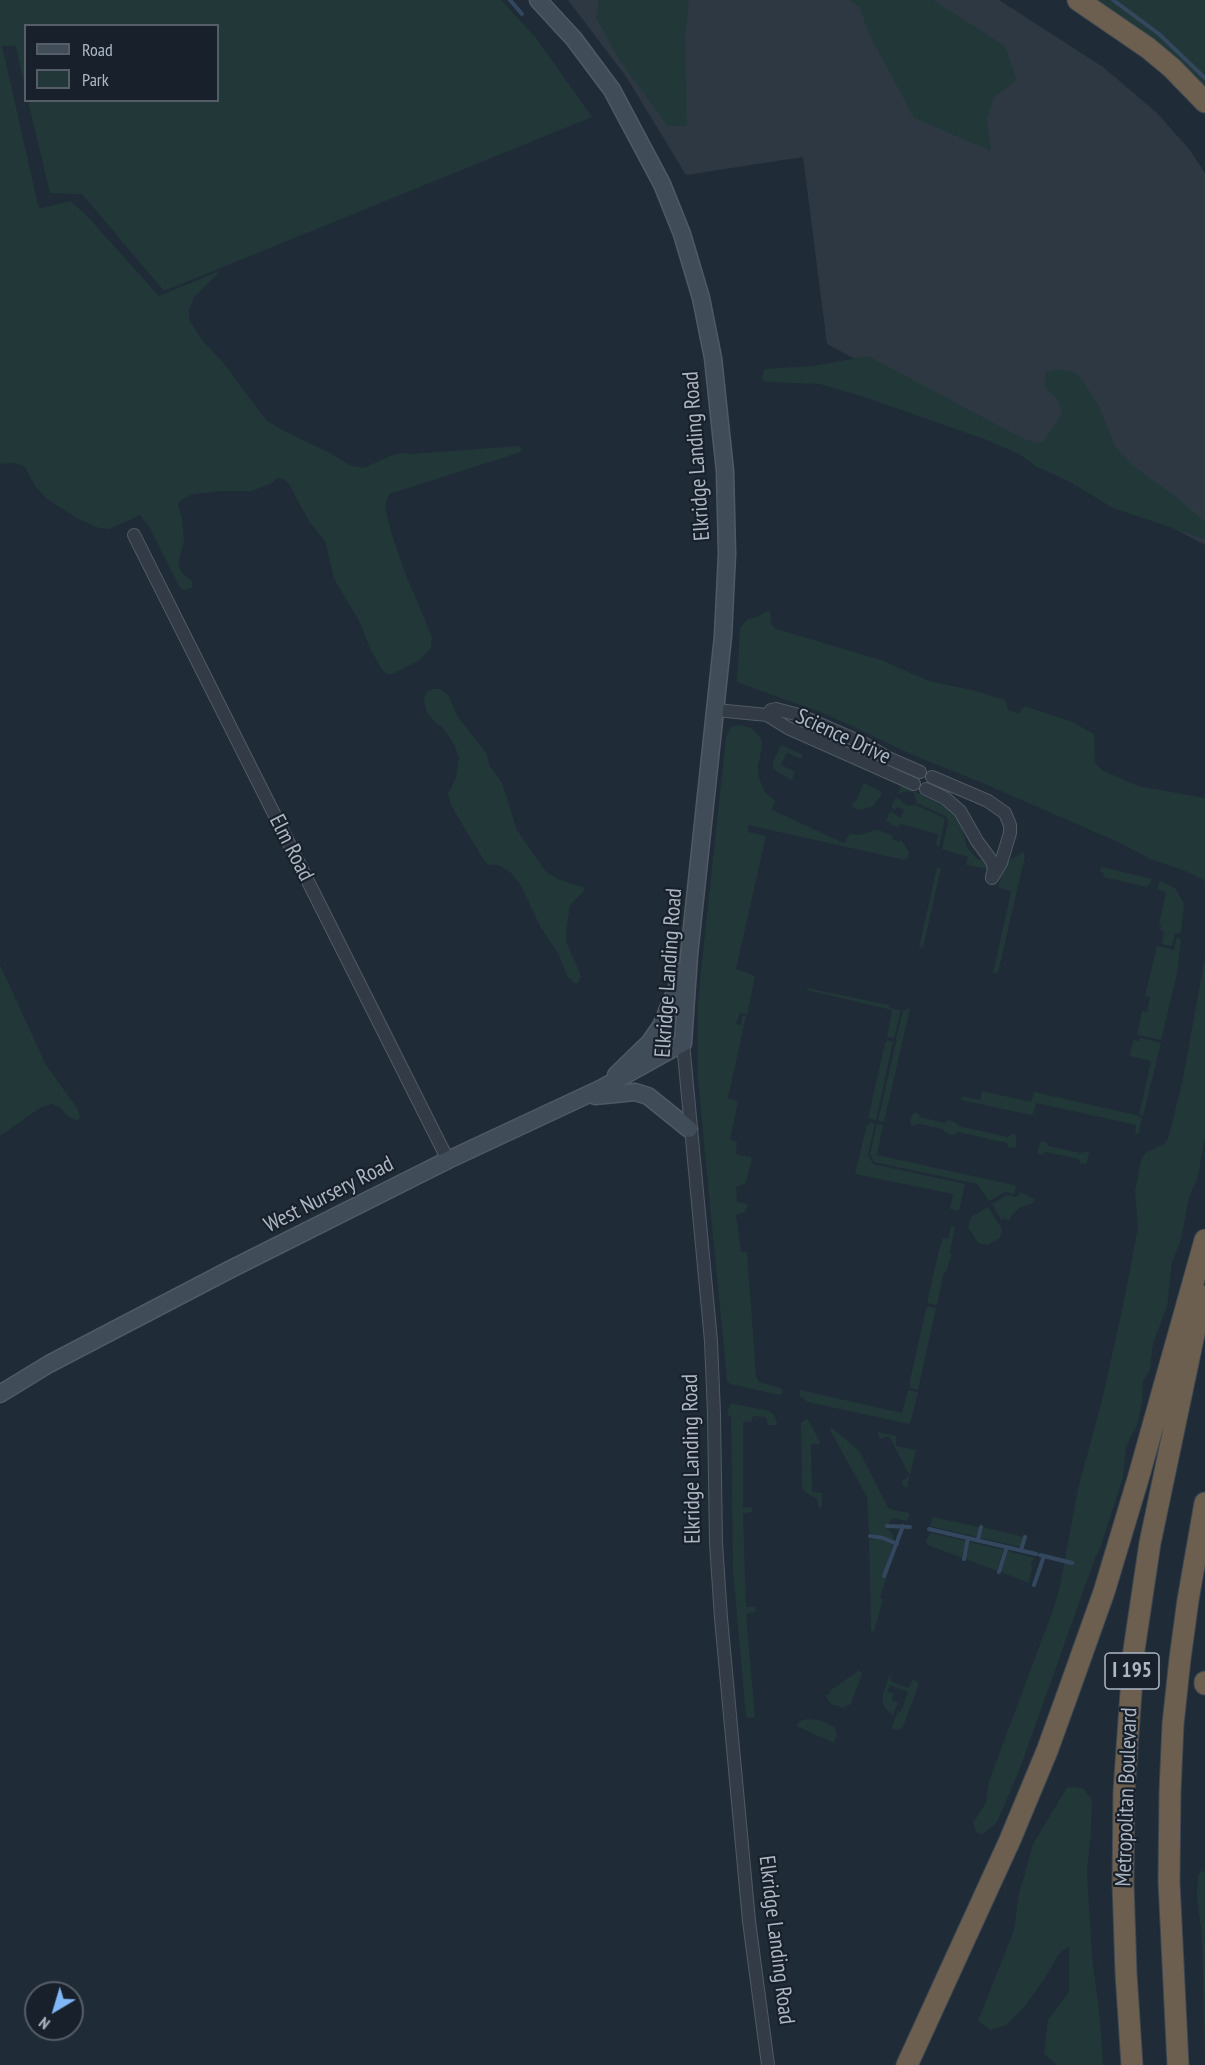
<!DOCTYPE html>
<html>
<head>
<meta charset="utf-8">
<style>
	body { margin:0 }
	#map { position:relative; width:1205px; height:2065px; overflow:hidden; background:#1f2b36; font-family:"PT Sans Narrow",sans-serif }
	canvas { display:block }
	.legend { position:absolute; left:24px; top:24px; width:195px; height:78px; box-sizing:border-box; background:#18212b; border:2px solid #545d68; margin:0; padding:8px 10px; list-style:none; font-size:18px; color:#adb7c3 }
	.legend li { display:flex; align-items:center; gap:12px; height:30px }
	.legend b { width:30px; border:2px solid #545d68 }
	.north { position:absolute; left:24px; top:1981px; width:60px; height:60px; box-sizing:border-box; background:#18212b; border:2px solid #545d68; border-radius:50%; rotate:218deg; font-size:16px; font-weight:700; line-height:24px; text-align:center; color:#adb7c3 }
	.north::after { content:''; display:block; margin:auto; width:21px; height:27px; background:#7fb7f7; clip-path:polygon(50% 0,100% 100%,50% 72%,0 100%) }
</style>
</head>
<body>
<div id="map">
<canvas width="1205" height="2065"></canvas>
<ul class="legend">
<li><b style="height:8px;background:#414c59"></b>Road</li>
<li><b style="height:16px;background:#223838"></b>Park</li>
</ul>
<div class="north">N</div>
</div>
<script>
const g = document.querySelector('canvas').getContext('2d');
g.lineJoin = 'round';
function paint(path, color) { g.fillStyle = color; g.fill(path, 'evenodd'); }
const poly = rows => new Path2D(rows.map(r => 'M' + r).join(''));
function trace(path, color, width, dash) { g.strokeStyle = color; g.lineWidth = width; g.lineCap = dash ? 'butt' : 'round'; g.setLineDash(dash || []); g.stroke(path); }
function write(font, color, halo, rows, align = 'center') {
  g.font = font + ' "PT Sans Narrow",sans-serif'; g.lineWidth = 4.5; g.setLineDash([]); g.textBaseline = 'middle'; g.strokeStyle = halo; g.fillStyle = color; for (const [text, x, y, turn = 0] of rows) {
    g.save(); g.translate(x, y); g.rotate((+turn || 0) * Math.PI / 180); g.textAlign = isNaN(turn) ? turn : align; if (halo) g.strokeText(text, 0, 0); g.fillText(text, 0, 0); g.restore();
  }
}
const airport = poly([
	[568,0,999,0,1103,67,1156,112,1189,149,1205,173,1205,545,827,344,803,157,686,175,627,78]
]);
const green = poly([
	[0,0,501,0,536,38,592,117,164,291,82,194,50,193,28,101,218,100,218,26,26,26,25,88,16,46,2,46,39,209,70,201,87,216,159,296,217,272,219,273,194,297,189,309,189,320,202,340,222,361,266,420,284,431,330,453,351,466,358,467,364,468,392,455,403,453,411,454,520,446,522,451,518,453,389,494,385,506,391,532,404,570,432,637,431,648,420,660,392,674,386,674,381,668,370,648,359,621,334,579,325,541,310,523,289,484,282,478,277,478,272,483,252,491,221,491,193,494,181,500,178,505,182,519,184,540,178,565,183,574,192,581,192,588,184,590,179,586,150,528,140,515,110,529,99,528,78,519,47,499,35,486,25,467,16,463,0,464],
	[599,0,689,0,685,38,687,126,667,126,616,55,596,18],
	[850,0,933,0,1005,46,1017,80,994,97,987,120,991,151,914,118,868,32,860,8],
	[1090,0,1205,0,1205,91],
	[868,356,1024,439,1037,443,1043,442,1062,414,1057,399,1045,387,1045,373,1057,369,1076,373,1083,381,1099,406,1115,446,1133,466,1176,497,1205,522,1205,539,1113,508,1070,482,1037,467,1019,454,987,440,864,397,820,384,768,382,764,381,762,376,765,369,813,366],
	[767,611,770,611,771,624,776,629,881,660,929,681,976,691,1004,700,1007,704,1008,710,1019,714,1024,706,1070,721,1094,734,1095,763,1102,770,1138,786,1205,798,1205,881,1183,870,1150,859,1118,842,978,781,915,756,828,715,737,682,740,628,748,619,757,617],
	[433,689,440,689,448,695,458,717,487,754,489,765,502,783,517,830,546,872,560,880,585,888,583,892,570,905,566,932,566,941,581,976,578,983,574,983,567,976,559,955,540,926,520,884,510,872,499,865,490,865,485,862,452,807,448,794,456,778,459,758,455,746,444,729,435,722,426,711,424,698,427,692],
	[740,725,753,729,761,738,762,747,758,766,758,776,765,792,775,801,772,810,844,843,850,834,859,835,875,830,881,831,893,836,892,839,899,842,901,840,909,852,908,858,905,860,748,825,748,832,766,836,736,969,755,976,747,1015,740,1013,736,1024,741,1025,742,1016,746,1016,728,1098,738,1101,730,1140,737,1142,736,1154,752,1158,746,1183,736,1187,737,1202,748,1204,747,1207,745,1212,736,1215,741,1252,747,1252,756,1376,759,1382,781,1388,783,1392,779,1395,730,1384,727,1381,698,1080,698,1000,726,737,731,727],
	[781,745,803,755,801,759,787,753,786,754,781,765,795,772,792,780,779,773,773,768,773,762],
	[864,783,881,791,881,795,872,807,859,810,853,808,852,803,855,802],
	[902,785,952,810,960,821,967,847,976,858,986,862,988,869,966,865,968,857,942,849,948,823,947,817,917,803,914,793,909,791,897,794],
	[896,797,908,806,915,805,945,818,939,847,936,845,938,834,900,824,899,827,894,826,886,821,890,811,900,818,904,810,898,807,895,809,891,807],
	[1023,852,1025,856,998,973,993,973,1011,892,998,887,1006,863],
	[1102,867,1152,879,1150,884,1148,884,1147,887,1103,877,1104,873,1100,872],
	[937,868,941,868,923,948,919,947],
	[1160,881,1175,888,1184,903,1181,933,1175,934,1172,946,1162,944,1164,931,1160,930,1161,925,1159,924,1166,892,1157,889],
	[1177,937,1181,940,1177,974,1161,1040,1137,1035,1142,1011,1147,1012,1150,997,1145,996,1157,946,1174,950],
	[1205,957,1205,1137,1197,1180,1189,1197,1181,1240,1172,1262,1167,1307,1153,1343,1150,1370,1143,1381,1142,1403,1137,1425,1126,1447,1123,1477,1101,1546,1094,1561,1019,1771,997,1822,983,1834,977,1833,973,1823,986,1803,989,1781,1053,1610,1060,1586,1078,1489,1103,1396,1125,1296,1138,1227,1135,1191,1141,1160,1145,1153,1165,1143,1169,1136,1183,1078],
	[0,965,46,1065,77,1108,80,1117,78,1121,69,1117,59,1107,51,1104,40,1108,0,1136],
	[807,988,889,1005,889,1008,901,1010,894,1038,887,1037,892,1010,807,990],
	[906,1009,910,1009,884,1122,878,1121,896,1042,898,1042,896,1039,903,1011,906,1011],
	[1140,1038,1161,1043,1143,1116,1139,1115,1151,1061,1130,1056,1133,1040,1139,1041],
	[888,1040,893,1042,876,1120,868,1118,885,1043],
	[982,1091,1031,1102,1034,1092,1136,1115,1142,1118,1139,1133,1135,1135,1136,1125,1036,1103,1033,1114,1031,1115,961,1100,962,1096,980,1100],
	[914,1113,918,1113,920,1117,945,1123,948,1120,955,1122,959,1126,1008,1137,1012,1134,1016,1135,1016,1147,1009,1148,1007,1143,958,1132,954,1135,946,1133,943,1129,919,1124,913,1126,910,1123,912,1115],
	[870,1122,875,1124,868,1155,873,1164,965,1184,959,1211,950,1209,953,1194,855,1174,867,1124,869,1125],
	[877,1124,883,1125,877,1155,1009,1184,1016,1186,1014,1194,1005,1192,989,1201,977,1184,874,1162,870,1154],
	[1041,1141,1046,1142,1048,1146,1081,1153,1087,1151,1089,1153,1087,1163,1080,1164,1079,1159,1045,1152,1043,1155,1039,1154,1037,1152],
	[1021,1192,1034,1199,1033,1203,1019,1208,1012,1215,1009,1221,1004,1218,1002,1221,992,1204,1007,1195,1016,1197],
	[988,1207,1002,1229,1000,1238,988,1245,978,1243,968,1227,971,1217],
	[951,1226,955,1227,950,1253,952,1254,947,1270,943,1275,937,1305,927,1303,939,1250,943,1238,948,1239],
	[928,1306,936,1308,918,1390,910,1388,911,1385,909,1385,926,1309],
	[800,1390,902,1413,908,1390,918,1392,911,1420,909,1424,808,1402,800,1396],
	[731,1403,769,1411,774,1415,777,1423,777,1425,768,1425,766,1417,753,1416,751,1422,743,1422,743,1507,750,1507,753,1509,752,1512,743,1513,746,1607,754,1607,756,1609,755,1612,746,1614,755,1717,749,1718,746,1717,733,1570,731,1416,728,1416,728,1410],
	[806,1419,809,1421,820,1442,819,1444,811,1444,812,1492,822,1493,822,1507,819,1508,817,1499,805,1492,802,1487,801,1423],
	[831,1427,859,1451,889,1509,910,1513,907,1521,893,1518,888,1523,887,1528,894,1536,893,1541,869,1533,867,1497,830,1430],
	[877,1432,896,1436,896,1446,915,1450,918,1441,907,1488,903,1486,902,1481,910,1476,889,1436,880,1439],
	[933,1517,979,1527,977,1537,930,1526],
	[983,1527,1023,1537,1021,1547,981,1538],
	[931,1533,966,1541,962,1558,928,1545,926,1541],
	[869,1539,883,1540,893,1544,883,1575,885,1576,894,1554,880,1598,883,1599,874,1632,871,1630],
	[969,1542,1004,1550,997,1571,965,1559],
	[1008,1551,1035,1558,1031,1563,1032,1569,1029,1583,1001,1572],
	[858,1669,862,1674,851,1704,843,1708,831,1704,825,1695,828,1695,831,1690,858,1671],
	[891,1671,890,1681,908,1688,913,1679,919,1684,903,1727,899,1730,893,1729,892,1726,898,1711,901,1712,908,1692,890,1685,887,1691,894,1694,891,1700,898,1703,893,1715,887,1710,883,1704,883,1694],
	[808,1719,819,1720,834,1727,837,1735,834,1743,796,1726,800,1721],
	[1067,1787,1083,1788,1092,1800,1091,1832,1087,1871,1092,1957,1100,2018,1103,2065,1057,2065,1044,2054,1048,2020,1069,1992,1069,1946,1058,1955,1045,1978,1025,2006,1006,2025,991,2030,978,2021,1014,1930,1019,1894,1033,1844],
	[1203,1870,1205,1873,1205,2059,1202,1937,1197,1896,1198,1875]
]);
const stream = poly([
	[510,0,522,14],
	[1113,0,1159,34,1205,78],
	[887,1526,910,1527],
	[929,1529,1036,1554],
	[870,1536,883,1538,897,1544],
	[978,1540,981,1527],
	[1021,1550,1025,1537],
	[1040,1555,1072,1563],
	[964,1559,968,1538],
	[999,1572,1007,1547],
	[884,1576,903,1526],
	[1034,1585,1044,1556]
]);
const minor = poly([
	[134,535,448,1160],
	[716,710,767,715,788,728,914,784],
	[767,715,771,710,776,709,799,715,865,744,888,758,920,772],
	[932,777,988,801,1005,813,1010,825,1010,833,1001,863,992,878],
	[926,789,945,798,960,811,977,841,991,860,994,867,992,877],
	[683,1043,711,1341,714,1414,716,1543,721,1618,749,1921,768,2065]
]);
const secondary = poly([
	[616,1075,650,1042,661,1026,684,970],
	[595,1096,635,1092,648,1096,689,1129],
	[0,1394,49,1364,229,1270,448,1160,602,1088,683,1043,689,955,723,636,727,554,725,471,713,358,701,298,682,234,662,184,612,90,574,39,538,0]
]);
const motorway = poly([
	[1078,0,1148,48,1172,68,1205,102],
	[1205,1682,1205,1684],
	[907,2065,1010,1840,1047,1751,1068,1693,1104,1592,1138,1479,1205,1240],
	[1132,2065,1126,1973,1123,1883,1124,1791,1134,1650,1150,1543,1202,1296],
	[1178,2065,1169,1882,1170,1792,1173,1724,1180,1659,1188,1600,1205,1503]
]);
const shields = [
	[1132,1671,54]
];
const shieldNames = [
	["I 195",1132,1671]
];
const streetNames = [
	["Elkridge Landing Road",697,456,-94],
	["Science Drive",843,737,25],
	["Elm Road",291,848,63],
	["Elkridge Landing Road",669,973,-86],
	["West Nursery Road",329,1195,-27],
	["Elkridge Landing Road",692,1459,-91],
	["Metropolitan Boulevard",1127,1797,-88],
	["Elkridge Landing Road",776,1940,83]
];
paint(airport, '#2d3843');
paint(green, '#223838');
trace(stream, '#33485e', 4);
trace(minor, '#505a64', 14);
trace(secondary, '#505a64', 19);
trace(motorway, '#3d4751', 23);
trace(minor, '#333c46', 12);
trace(secondary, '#414c59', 16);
trace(motorway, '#6c5f50', 21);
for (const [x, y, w] of shields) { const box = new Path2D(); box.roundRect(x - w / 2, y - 18, w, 36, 4.5); g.fillStyle = '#18212b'; g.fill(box); trace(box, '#adb7c3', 1.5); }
write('bold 21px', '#adb7c3', null, shieldNames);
write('22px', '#adb7c3', '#18212b', streetNames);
</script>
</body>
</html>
